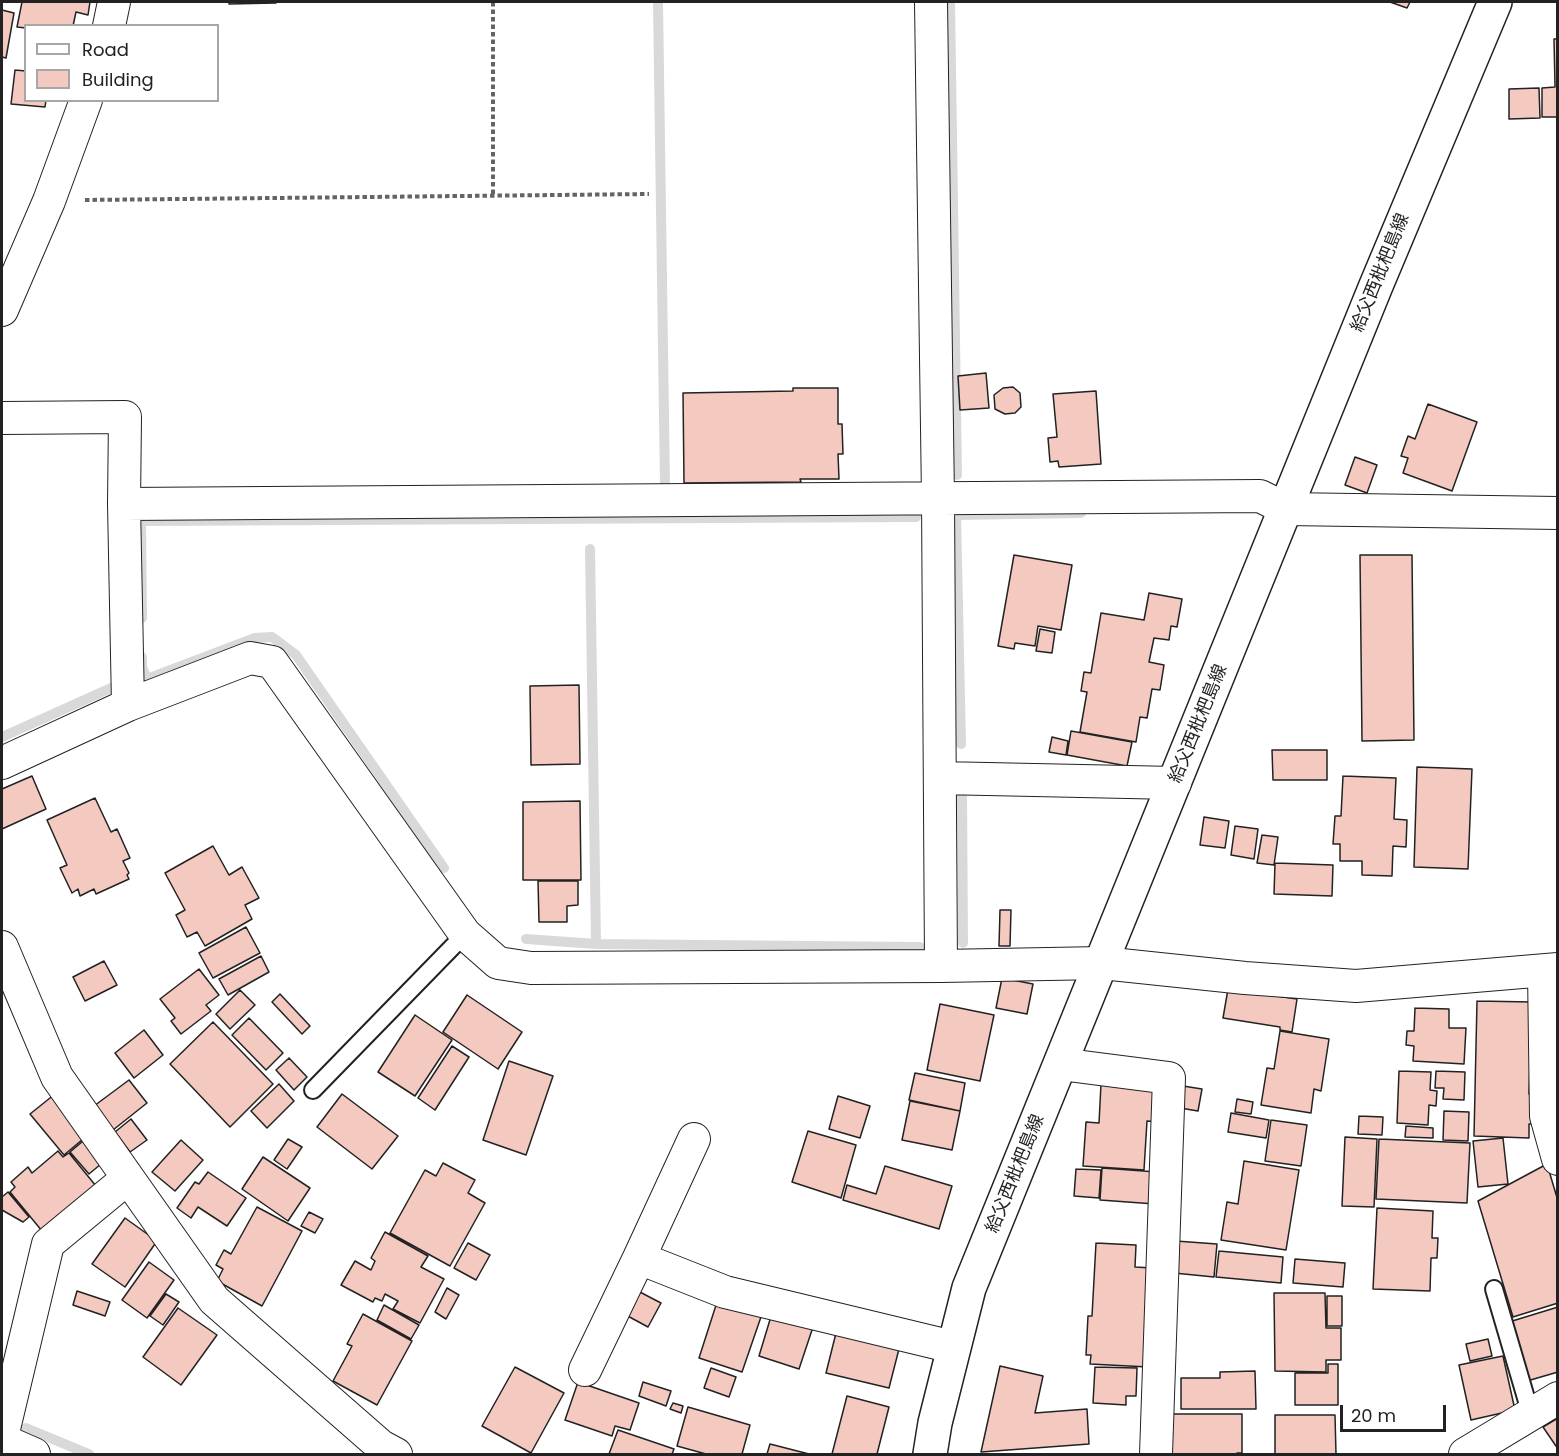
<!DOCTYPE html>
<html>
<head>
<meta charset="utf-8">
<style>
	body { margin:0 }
	#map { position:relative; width:1559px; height:1456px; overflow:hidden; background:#fff; font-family:Poppins,sans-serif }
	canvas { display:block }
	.frame { position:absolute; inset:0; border:3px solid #222; pointer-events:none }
	.legend { position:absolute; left:24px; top:24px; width:195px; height:78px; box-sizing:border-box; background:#fff; border:2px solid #a7a7a7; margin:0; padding:8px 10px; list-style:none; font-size:18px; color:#222 }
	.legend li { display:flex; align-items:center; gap:12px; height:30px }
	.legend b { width:30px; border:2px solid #a7a7a7 }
	.scale { position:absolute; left:1340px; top:1405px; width:106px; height:27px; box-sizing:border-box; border:3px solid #222; border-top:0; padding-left:8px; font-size:18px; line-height:21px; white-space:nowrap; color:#222; -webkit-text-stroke:4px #fff; paint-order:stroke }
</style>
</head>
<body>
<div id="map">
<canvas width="1559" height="1456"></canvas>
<div class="frame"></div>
<ul class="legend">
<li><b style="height:8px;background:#fff"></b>Road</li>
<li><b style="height:16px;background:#f3c9c0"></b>Building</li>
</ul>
<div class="scale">20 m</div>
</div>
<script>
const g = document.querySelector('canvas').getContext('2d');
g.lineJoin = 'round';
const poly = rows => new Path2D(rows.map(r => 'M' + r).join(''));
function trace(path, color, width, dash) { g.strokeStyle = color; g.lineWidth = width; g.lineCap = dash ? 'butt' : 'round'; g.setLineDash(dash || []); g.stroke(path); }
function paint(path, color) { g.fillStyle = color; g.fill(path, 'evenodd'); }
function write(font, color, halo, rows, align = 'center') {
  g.font = font + ' Poppins,"Noto Sans JP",sans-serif'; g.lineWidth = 4.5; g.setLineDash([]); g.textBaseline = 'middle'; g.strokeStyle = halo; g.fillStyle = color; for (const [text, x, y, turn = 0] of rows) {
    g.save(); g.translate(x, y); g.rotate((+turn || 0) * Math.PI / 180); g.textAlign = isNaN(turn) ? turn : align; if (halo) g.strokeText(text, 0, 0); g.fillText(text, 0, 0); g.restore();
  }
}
const stream = poly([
	[658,2,665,487],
	[950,2,957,475],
	[590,549,596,944],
	[142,618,141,521,916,517],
	[142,657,142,667,147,679,255,638,272,637,296,655,444,868],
	[2,737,111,688],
	[961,744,956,515,1081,513],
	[962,794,963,943],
	[526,939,596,944,920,947],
	[26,1428,89,1454]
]);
const building = poly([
	[22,2,90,2,88,15,76,12,73,26,26,26,26,28,17,27,22,2],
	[229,2,276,2,276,3,229,4,229,2],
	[1390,2,1410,2,1407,8,1390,2],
	[2,10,14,13,6,58,2,57,2,10],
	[1554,39,1558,39,1558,117,1542,117,1542,88,1555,87,1554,39],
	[15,70,26,71,26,100,46,100,45,107,11,104,15,70],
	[1539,88,1540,118,1509,119,1509,89,1539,88],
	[986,373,989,408,960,410,958,376,986,373],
	[1013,387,1020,393,1021,407,1015,413,1005,414,995,409,994,395,1003,388,1013,387],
	[793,388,838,388,838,424,842,424,843,454,838,454,839,479,800,479,801,482,684,483,683,393,793,391,793,388],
	[1096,391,1101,464,1059,467,1058,461,1050,462,1048,438,1057,437,1053,394,1096,391],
	[1428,404,1477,422,1452,491,1403,473,1408,458,1401,456,1408,436,1415,439,1428,404],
	[1355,457,1377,465,1367,493,1345,485,1355,457],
	[1014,555,1072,565,1061,630,1038,626,1035,646,1015,643,1014,649,998,646,1014,555],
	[1360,555,1412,555,1414,740,1362,741,1360,555],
	[1149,593,1182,599,1177,627,1171,626,1169,640,1154,638,1149,662,1164,665,1160,690,1152,689,1147,718,1140,717,1136,742,1080,732,1087,692,1081,691,1084,672,1091,673,1101,613,1144,620,1149,593],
	[1040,629,1055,632,1052,653,1036,651,1040,629],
	[579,685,580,764,531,765,530,686,579,685],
	[1071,731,1132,742,1127,766,1067,755,1071,731],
	[1052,737,1068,741,1066,755,1049,752,1052,737],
	[1272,750,1327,750,1327,780,1273,780,1272,750],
	[1417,767,1472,769,1468,869,1414,867,1417,767],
	[32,776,46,809,2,829,2,789,32,776],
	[1343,776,1396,778,1394,819,1407,820,1406,847,1393,846,1392,876,1362,875,1362,861,1340,861,1340,844,1333,844,1335,816,1341,816,1343,776],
	[95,798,111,832,117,829,130,858,123,861,129,873,127,875,129,879,96,894,94,889,80,896,78,889,72,893,60,868,67,865,47,820,95,798],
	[580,801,581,880,523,880,523,802,580,801],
	[1204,817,1229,821,1225,848,1200,845,1204,817],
	[1235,826,1258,829,1254,859,1231,855,1235,826],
	[1262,835,1278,837,1274,865,1257,863,1262,835],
	[213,846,229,875,242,867,259,898,245,905,252,919,205,946,197,932,187,937,176,915,185,910,165,873,213,846],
	[1275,863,1333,865,1332,896,1274,894,1275,863],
	[538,881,578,881,578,905,567,906,567,922,539,922,538,881],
	[1000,910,1011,910,1010,946,999,946,1000,910],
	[246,927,260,953,213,978,199,953,246,927],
	[261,956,269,972,228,995,219,979,261,956],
	[104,961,117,985,85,1001,73,977,104,961],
	[199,969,219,995,206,1005,211,1011,181,1034,171,1021,175,1018,160,999,199,969],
	[1002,978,1033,984,1027,1014,996,1008,1002,978],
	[1228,989,1297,999,1292,1032,1280,1030,1280,1027,1223,1018,1228,989],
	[240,990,255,1005,230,1029,216,1014,240,990],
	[280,994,310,1026,302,1034,272,1002,280,994],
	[467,995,522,1032,498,1069,443,1032,467,995],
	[1477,1001,1532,1002,1529,1094,1536,1095,1535,1124,1529,1124,1529,1138,1474,1136,1477,1001],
	[940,1004,994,1015,980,1081,927,1070,940,1004],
	[1415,1008,1449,1009,1449,1028,1466,1028,1464,1064,1413,1061,1414,1046,1406,1045,1407,1031,1414,1031,1415,1008],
	[415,1015,452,1040,415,1096,378,1072,415,1015],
	[249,1018,283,1053,266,1070,232,1035,249,1018],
	[213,1022,273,1084,230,1127,170,1064,213,1022],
	[144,1030,163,1055,134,1078,115,1053,144,1030],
	[1280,1031,1329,1039,1321,1091,1314,1089,1311,1113,1261,1105,1267,1068,1274,1069,1280,1031],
	[452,1046,469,1057,435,1110,418,1098,452,1046],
	[289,1058,307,1077,294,1090,276,1070,289,1058],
	[509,1061,553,1076,526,1155,483,1140,509,1061],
	[1399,1071,1431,1072,1430,1090,1437,1091,1436,1106,1429,1105,1428,1125,1397,1123,1399,1071],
	[1436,1071,1465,1072,1464,1100,1443,1099,1444,1088,1435,1088,1436,1071],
	[915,1073,965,1083,960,1111,909,1100,915,1073],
	[129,1080,147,1103,113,1130,94,1106,129,1080],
	[279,1084,294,1101,267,1128,251,1111,279,1084],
	[1101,1084,1161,1088,1159,1122,1147,1121,1144,1170,1083,1166,1086,1122,1099,1123,1101,1084],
	[1183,1086,1202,1089,1198,1111,1180,1108,1183,1086],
	[55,1094,89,1134,64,1155,30,1114,55,1094],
	[342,1094,398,1136,372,1169,317,1127,342,1094],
	[838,1096,870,1106,860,1138,829,1129,838,1096],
	[1237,1099,1253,1102,1251,1114,1235,1112,1237,1099],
	[910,1101,960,1111,952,1150,902,1140,910,1101],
	[1444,1111,1469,1112,1468,1141,1443,1140,1444,1111],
	[1231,1113,1269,1120,1266,1138,1228,1132,1231,1113],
	[1359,1116,1383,1117,1382,1135,1358,1134,1359,1116],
	[131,1119,147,1140,130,1152,115,1132,131,1119],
	[1271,1120,1307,1125,1301,1166,1265,1161,1271,1120],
	[1406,1126,1433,1128,1433,1138,1405,1137,1406,1126],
	[808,1131,856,1145,841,1198,792,1182,808,1131],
	[89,1136,107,1159,89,1174,70,1152,89,1136],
	[1345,1137,1377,1139,1374,1207,1342,1206,1345,1137],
	[1503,1138,1508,1184,1478,1187,1473,1141,1503,1138],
	[288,1139,302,1147,287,1169,274,1160,288,1139],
	[1379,1139,1470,1143,1467,1203,1376,1199,1379,1139],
	[181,1140,203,1160,175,1191,152,1172,181,1140],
	[58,1151,63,1157,69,1153,96,1186,42,1231,10,1192,15,1187,11,1182,28,1167,32,1173,58,1151],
	[263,1157,310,1188,288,1221,242,1189,263,1157],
	[1244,1161,1299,1170,1286,1250,1221,1240,1227,1202,1238,1204,1244,1161],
	[443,1163,475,1180,468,1193,485,1203,450,1266,390,1233,425,1170,436,1176,443,1163],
	[1547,1164,1558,1201,1558,1303,1513,1317,1478,1201,1547,1164],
	[885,1166,952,1186,939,1229,843,1200,847,1185,876,1194,885,1166],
	[1102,1168,1157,1172,1155,1204,1100,1200,1102,1168],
	[1076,1169,1101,1170,1099,1198,1074,1196,1076,1169],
	[208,1172,246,1198,227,1226,198,1207,191,1218,177,1208,195,1182,199,1184,208,1172],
	[8,1192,29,1217,23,1222,2,1210,2,1197,8,1192],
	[257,1207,302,1231,262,1306,217,1281,223,1269,216,1265,224,1250,231,1254,257,1207],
	[1377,1208,1433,1211,1432,1238,1438,1238,1437,1258,1431,1258,1430,1291,1373,1289,1377,1208],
	[309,1212,323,1219,315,1233,301,1226,309,1212],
	[125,1218,157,1241,125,1287,92,1264,125,1218],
	[385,1232,428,1256,421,1267,444,1279,420,1323,393,1309,398,1301,385,1294,382,1301,375,1298,373,1302,341,1285,355,1261,371,1270,375,1261,371,1258,385,1232],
	[1176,1241,1217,1244,1214,1277,1174,1273,1176,1241],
	[468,1243,490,1255,476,1280,454,1268,468,1243],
	[1096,1243,1136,1245,1135,1267,1152,1268,1148,1367,1090,1364,1091,1355,1086,1355,1088,1316,1092,1316,1096,1243],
	[1219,1251,1283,1257,1281,1283,1216,1277,1219,1251],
	[1295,1259,1345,1263,1343,1287,1293,1283,1295,1259],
	[149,1262,174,1280,147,1318,122,1300,149,1262],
	[447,1288,459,1295,446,1319,435,1312,447,1288],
	[636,1290,661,1303,648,1327,624,1314,636,1290],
	[77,1291,110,1302,105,1316,73,1305,77,1291],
	[1274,1293,1325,1293,1326,1328,1341,1328,1341,1360,1326,1360,1326,1372,1275,1371,1274,1293],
	[166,1294,179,1302,163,1325,150,1316,166,1294],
	[1327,1296,1342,1296,1342,1326,1327,1326,1327,1296],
	[718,1299,762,1314,742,1372,699,1358,718,1299],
	[384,1305,419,1325,411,1339,377,1320,384,1305],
	[1558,1307,1558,1372,1527,1381,1509,1322,1558,1307],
	[178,1308,217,1335,181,1385,143,1357,178,1308],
	[772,1313,813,1327,799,1369,759,1356,772,1313],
	[363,1314,412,1341,377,1405,333,1381,352,1346,347,1344,363,1314],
	[837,1329,900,1345,889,1388,826,1373,837,1329],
	[1488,1339,1492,1356,1470,1361,1466,1344,1488,1339],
	[1503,1356,1515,1410,1471,1420,1459,1365,1503,1356],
	[1328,1364,1338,1364,1338,1405,1295,1405,1295,1373,1328,1373,1328,1364],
	[1000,1366,1043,1376,1035,1413,1087,1409,1089,1444,981,1452,1000,1366],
	[515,1367,564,1393,531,1453,482,1426,515,1367],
	[1095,1367,1137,1368,1136,1396,1126,1396,1126,1405,1093,1403,1095,1367],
	[711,1368,736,1377,729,1397,704,1388,711,1368],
	[1255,1371,1256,1409,1181,1409,1181,1378,1220,1378,1220,1372,1255,1371],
	[578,1382,639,1403,630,1430,615,1426,612,1436,565,1420,578,1382],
	[643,1382,671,1391,666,1406,639,1396,643,1382],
	[847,1396,889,1407,877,1454,832,1454,847,1396],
	[673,1403,683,1406,681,1413,670,1409,673,1403],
	[688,1407,750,1425,742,1454,706,1454,677,1446,688,1407],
	[1167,1414,1242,1414,1242,1453,1237,1453,1237,1454,1167,1454,1167,1414],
	[1275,1415,1335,1415,1336,1454,1275,1454,1275,1415],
	[1558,1418,1558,1449,1543,1427,1558,1418],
	[618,1430,674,1449,672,1454,609,1454,618,1430],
	[770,1444,809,1454,767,1454,770,1444]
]);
const path = poly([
	[493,2,493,195],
	[85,200,649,194]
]);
const lane = poly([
	[313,1090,465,934],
	[1494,1289,1531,1415]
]);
const street = poly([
	[931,2,938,499,941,966],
	[109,26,114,2],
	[2,310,49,201,86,100],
	[2,418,125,417,124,504],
	[128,705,124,504,1260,496,1286,509,1558,513],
	[2,763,128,705,250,658,272,662,465,934,498,963,531,968,941,966,1102,963,1245,978,1356,986,1558,969],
	[940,778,1175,783],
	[2,947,57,1077,214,1300,381,1446,396,1454],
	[1544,971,1546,1116,1558,1159],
	[1060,1064,1169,1078,1156,1454],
	[639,1258,694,1139],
	[585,1370,639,1258,725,1292,953,1347],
	[2,1437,48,1244,128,1178],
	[2,1440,34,1454],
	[1465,1454,1558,1398]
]);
const secondary = poly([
	[930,1454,935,1423,969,1288,1375,288,1495,2]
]);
const streetNames = [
	["給父西枇杷島線",1381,273,-68],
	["給父西枇杷島線",1199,724,-68],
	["給父西枇杷島線",1016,1174,-68]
];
trace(stream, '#d9d9d9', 10);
paint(building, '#f3c9c0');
trace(building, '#222', 1.5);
trace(lane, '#222', 20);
trace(street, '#222', 34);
trace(secondary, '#222', 36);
trace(path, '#646464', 4, [4.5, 3]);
trace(lane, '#fff', 16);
trace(street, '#fff', 32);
trace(secondary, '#fff', 33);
write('18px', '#222', '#fff', streetNames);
</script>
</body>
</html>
